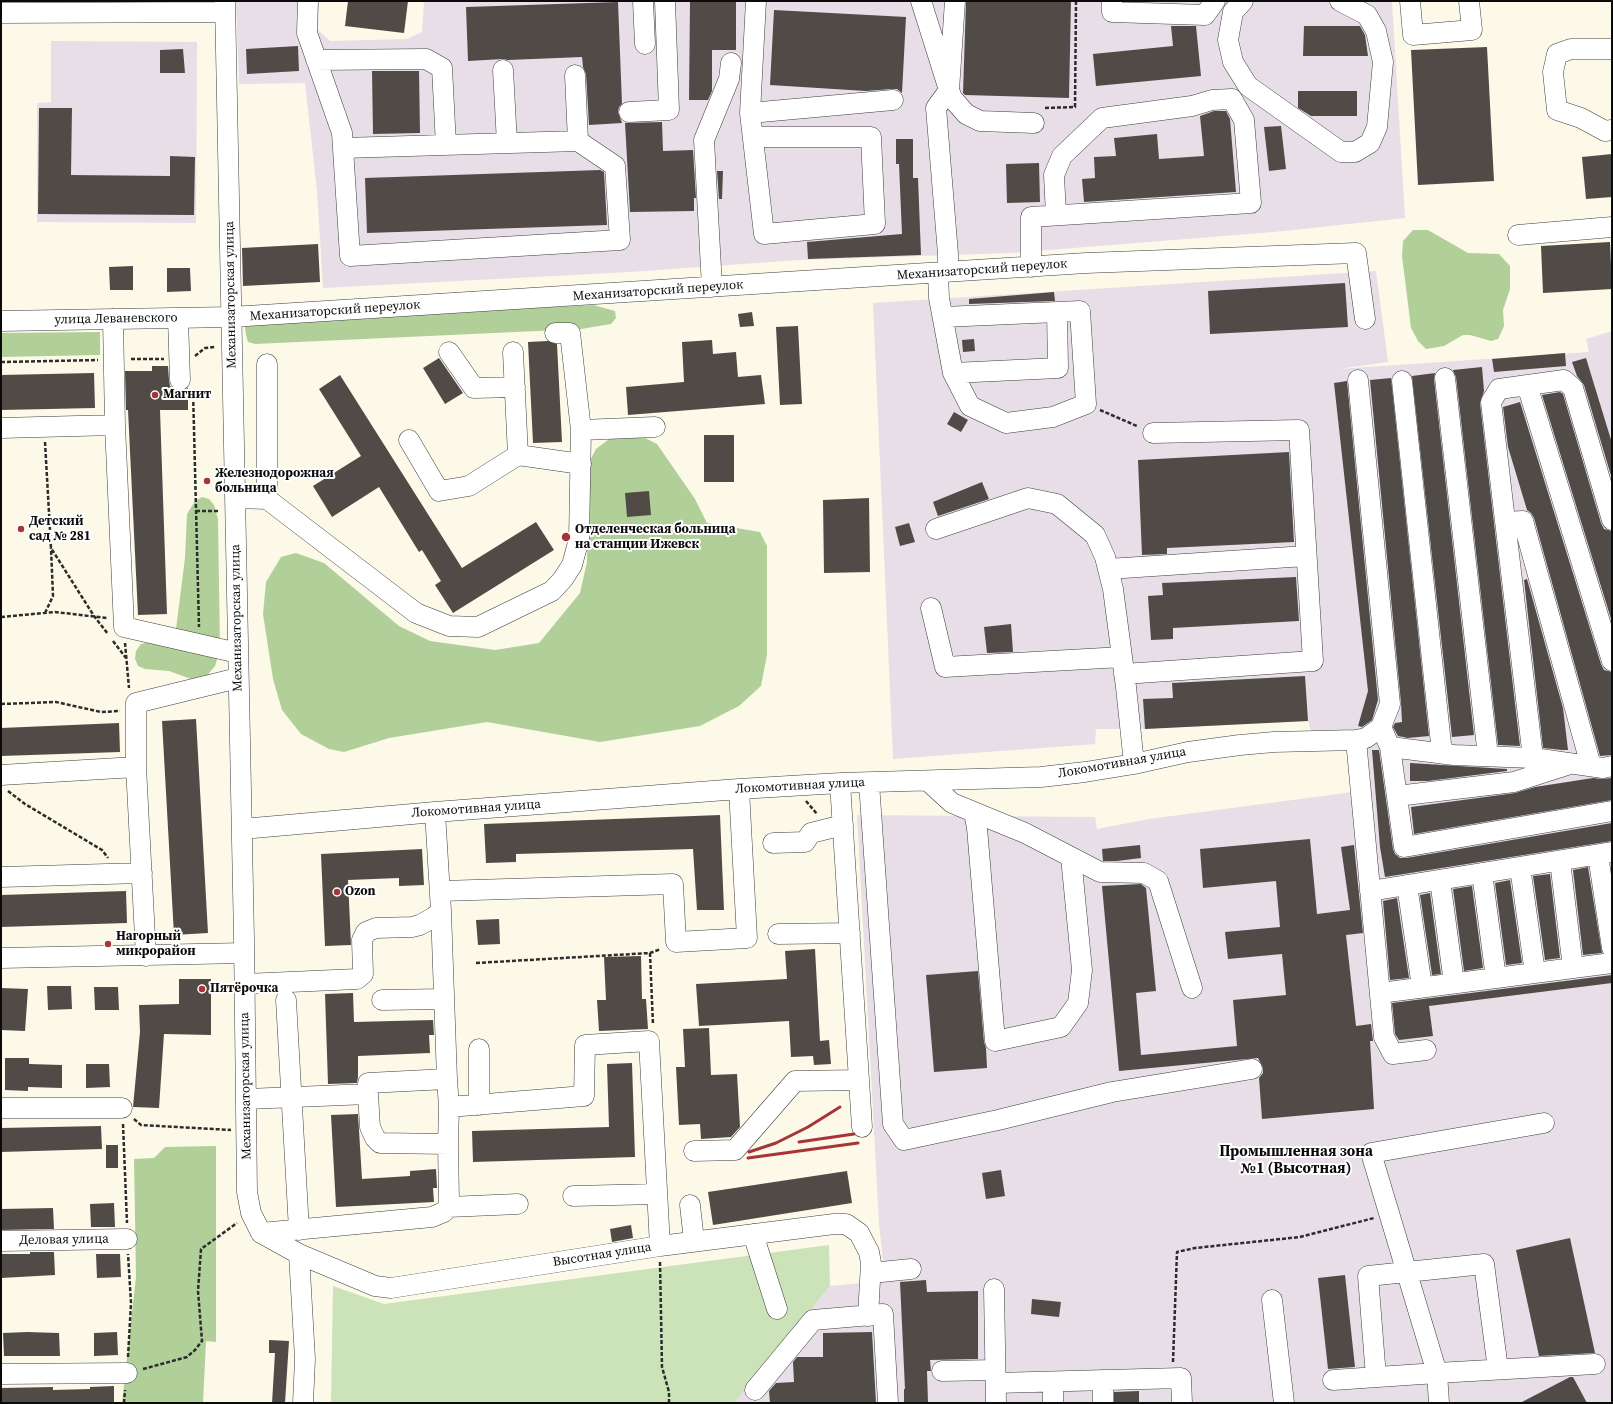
<!DOCTYPE html>
<html>
<head>
<meta charset="utf-8">
<style>
	body { margin:0 }
	#map { position:relative; width:1613px; height:1404px; overflow:hidden; background:#fcf9e9; font-family:"Source Serif 4",serif }
	canvas { display:block }
	.frame { position:absolute; inset:0; border:2px solid #0a0a0a; pointer-events:none }
</style>
</head>
<body>
<div id="map">
<canvas width="1613" height="1404"></canvas>
<div class="frame"></div>
</div>
<script>
const g = document.querySelector('canvas').getContext('2d');
g.lineJoin = 'round';
function paint(path, color) { g.fillStyle = color; g.fill(path, 'evenodd'); }
const poly = rows => new Path2D(rows.map(r => 'M' + r).join(''));
function trace(path, color, width, dash) { g.strokeStyle = color; g.lineWidth = width; g.lineCap = dash ? 'butt' : 'round'; g.setLineDash(dash || []); g.stroke(path); }
function write(font, color, halo, rows, align = 'center') {
  g.font = font + ' "Source Serif 4",serif'; g.lineWidth = 4; g.setLineDash([]); g.textBaseline = 'middle'; g.strokeStyle = halo; g.fillStyle = color; for (const [text, x, y, turn = 0] of rows) {
    g.save(); g.translate(x, y); g.rotate((+turn || 0) * Math.PI / 180); g.textAlign = isNaN(turn) ? turn : align; if (halo) g.strokeText(text, 0, 0); g.fillText(text, 0, 0); g.restore();
  }
}
const industrial = poly([
	[236,1,319,1,318,30,330,41,407,39,422,32,424,1,1392,1,1405,218,1274,232,1011,253,799,260,630,272,323,288,317,191,305,83,239,84],
	[51,41,197,42,196,223,37,222,37,103,51,102],
	[1376,271,1388,362,1338,369,1589,352,1586,339,1612,331,1612,1403,734,1403,830,1286,885,1281,879,1223,857,815,1095,817,1097,829,1149,819,1368,790,1366,738,1312,734,1308,721,1145,729,1096,729,1095,744,893,759,873,303]
]);
const green = poly([
	[829,1245,830,1286,734,1403,331,1403,333,1286,384,1304]
]);
const forest = poly([
	[1413,230,1428,230,1468,253,1499,254,1510,266,1510,289,1503,310,1504,326,1498,339,1491,341,1470,335,1463,335,1444,346,1426,349,1418,341,1411,328,1402,256,1403,241],
	[593,305,615,311,616,318,611,324,581,329,255,344,248,342,246,335,245,327,250,321],
	[100,332,100,355,1,357,1,333],
	[641,436,657,444,695,499,707,523,760,532,767,546,767,655,761,686,739,706,700,726,600,742,487,722,389,738,344,752,329,749,301,734,282,710,273,679,263,614,266,582,281,557,296,553,324,563,399,626,430,641,495,650,539,643,580,593,587,562,588,464,596,449,609,439],
	[202,497,209,499,214,505,218,519,220,650,215,666,205,678,191,679,169,671,145,669,138,666,135,659,136,651,141,644,164,638,176,629,185,558,187,514,195,501],
	[216,1146,216,1342,206,1341,203,1403,122,1403,136,1277,134,1159,154,1158,165,1147]
]);
const building = poly([
	[348,1,408,1,404,33,345,26],
	[690,1,736,1,736,50,712,50,712,91,708,100,689,100],
	[966,1,1071,1,1069,98,965,95,963,93],
	[618,2,622,104,619,107,618,112,622,123,589,125,586,74,583,67,582,57,508,60,503,59,468,61,466,7],
	[774,10,906,17,902,93,897,89,892,89,866,91,770,85],
	[1171,26,1196,26,1201,76,1096,86,1093,54,1173,46],
	[1304,26,1360,26,1365,35,1368,56,1303,56],
	[298,46,299,71,247,74,246,49],
	[1487,47,1494,181,1418,185,1411,50],
	[183,49,185,73,160,73,160,50],
	[372,71,419,71,420,133,373,134],
	[1298,91,1357,91,1357,116,1311,116,1298,108],
	[39,108,72,108,71,175,170,176,170,156,195,157,194,215,38,214],
	[1214,111,1226,111,1230,119,1236,192,1084,202,1082,179,1095,178,1094,157,1116,156,1114,138,1157,134,1159,159,1204,156,1200,116],
	[662,122,663,151,693,150,696,198,694,198,694,211,630,212,625,123],
	[1281,126,1286,169,1269,171,1264,127],
	[896,139,913,139,913,178,918,178,921,255,808,259,807,242,902,234,899,164,896,164],
	[1612,154,1612,197,1586,199,1582,157],
	[1039,163,1040,202,1007,203,1006,164],
	[600,170,604,172,607,225,367,233,365,178],
	[717,171,723,171,722,199,719,199],
	[1610,242,1612,289,1543,293,1541,246],
	[318,244,320,282,243,286,242,248],
	[133,266,133,290,110,290,109,267],
	[167,268,190,268,191,291,167,292],
	[1345,283,1348,327,1210,334,1208,291],
	[1054,292,1055,301,969,304,969,299],
	[752,312,754,326,740,327,738,314],
	[798,326,802,404,780,405,776,327],
	[974,339,975,351,963,352,962,340],
	[712,340,713,354,736,352,738,377,761,375,765,404,628,415,626,387,684,382,682,342],
	[548,341,557,344,562,442,533,443,528,342],
	[1565,353,1566,366,1494,372,1492,359],
	[439,358,463,393,445,404,423,368],
	[1586,358,1612,443,1612,479,1584,385,1577,376,1572,362],
	[152,366,168,366,169,380,170,386,175,390,180,391,188,388,188,410,160,410,167,614,138,615,128,410,126,410,125,371,152,371],
	[1482,367,1484,391,1480,403,1520,746,1498,745,1456,377,1453,370],
	[94,373,95,408,1,410,1,375],
	[1435,373,1434,379,1474,735,1452,737,1412,376],
	[340,375,462,568,536,522,554,550,453,613,435,585,441,581,422,550,419,552,379,487,332,517,313,486,361,456,319,389],
	[1391,378,1429,736,1408,738,1398,736,1393,727,1395,723,1402,722,1401,703,1370,380],
	[1347,381,1378,700,1372,720,1362,727,1358,726,1368,691,1334,383],
	[1560,392,1563,394,1601,523,1604,529,1612,531,1612,622,1542,395],
	[1520,402,1601,664,1604,670,1612,672,1612,755,1600,756,1534,518,1531,513,1527,510,1508,447,1503,407],
	[954,412,968,420,961,432,947,424],
	[704,435,734,435,734,482,704,482],
	[1289,452,1294,542,1167,548,1167,554,1142,555,1138,460],
	[982,482,989,499,938,516,933,502],
	[649,491,651,515,627,517,625,493],
	[869,498,870,572,824,573,823,500],
	[909,523,915,542,900,546,895,527],
	[1296,577,1299,621,1173,628,1173,639,1151,640,1148,596,1163,595,1162,583],
	[1527,579,1563,708,1568,750,1562,750,1543,748,1524,580],
	[1011,624,1013,652,987,653,984,627],
	[1305,676,1308,721,1145,729,1143,699,1173,698,1172,683],
	[196,719,208,933,174,935,162,721],
	[119,723,120,752,1,756,1,728],
	[1372,750,1379,750,1393,849,1395,854,1400,858,1406,858,1612,823,1612,841,1385,877,1380,847],
	[1410,763,1507,769,1507,771,1428,781,1410,781],
	[1593,778,1602,779,1612,778,1612,800,1414,834,1411,807,1515,793,1535,787],
	[720,815,724,910,697,910,693,849,516,854,516,862,486,863,484,824],
	[1310,839,1317,914,1350,910,1341,847,1354,845,1363,933,1346,935,1356,1026,1371,1024,1373,1041,1370,1041,1374,1109,1262,1119,1259,1078,1263,1073,1263,1068,1258,1058,1119,1071,1102,886,1141,884,1146,888,1156,991,1136,993,1141,1055,1237,1046,1233,1000,1286,995,1282,954,1228,959,1225,932,1280,927,1276,881,1203,888,1200,849],
	[1140,845,1141,858,1117,861,1103,861,1102,849],
	[422,849,424,885,399,886,399,878,348,880,351,945,325,946,321,854],
	[1588,867,1602,953,1583,955,1573,870],
	[1550,874,1560,958,1545,960,1533,876],
	[1510,880,1522,963,1506,965,1495,883],
	[1472,886,1483,968,1464,971,1453,889],
	[126,891,127,923,1,927,1,895],
	[1430,893,1441,974,1432,975,1420,895],
	[1397,898,1409,978,1390,980,1383,901],
	[499,919,500,944,478,945,476,920],
	[815,949,820,1041,829,1040,831,1064,814,1065,813,1056,791,1057,789,1021,699,1026,696,984,787,979,785,951],
	[641,956,642,999,646,999,648,1029,599,1031,597,1000,606,1000,604,957],
	[978,971,984,1042,986,1048,987,1068,934,1072,926,975],
	[1612,975,1612,983,1429,1006,1433,1036,1399,1040,1395,1034,1392,1003],
	[179,979,211,979,211,1035,164,1034,159,1108,133,1107,140,1032,139,1005,179,1004],
	[47,986,71,986,72,1009,48,1010],
	[94,987,118,987,119,1010,95,1010],
	[1,988,28,989,25,1031,1,1030],
	[353,993,354,1022,433,1020,434,1035,429,1035,430,1053,358,1056,358,1077,357,1083,328,1084,325,994],
	[709,1028,711,1075,737,1074,740,1127,731,1137,701,1139,700,1124,679,1125,676,1067,685,1067,683,1029],
	[5,1058,29,1058,29,1064,62,1065,62,1088,28,1087,28,1091,5,1090],
	[632,1063,635,1157,473,1162,472,1131,609,1127,607,1064],
	[86,1064,109,1064,110,1087,86,1088],
	[358,1114,362,1179,410,1176,410,1171,436,1169,437,1188,433,1188,434,1202,336,1207,331,1115],
	[101,1126,102,1149,1,1152,1,1128],
	[106,1145,118,1145,118,1168,106,1168],
	[1001,1170,1005,1196,986,1199,982,1173],
	[847,1171,852,1203,713,1225,708,1192],
	[114,1203,115,1227,91,1227,90,1204],
	[53,1208,54,1229,1,1230,1,1209],
	[631,1225,633,1238,612,1242,610,1229],
	[1570,1238,1595,1353,1539,1356,1516,1250],
	[30,1252,54,1252,55,1275,1,1278,1,1254,30,1254],
	[96,1254,120,1254,121,1277,97,1278],
	[1345,1275,1355,1367,1328,1369,1318,1278],
	[926,1280,927,1292,978,1291,978,1359,930,1360,931,1371,927,1371,928,1403,904,1403,904,1389,905,1389,900,1282],
	[1032,1299,1061,1302,1059,1317,1031,1314],
	[27,1332,59,1333,60,1356,4,1356,3,1333],
	[117,1332,118,1355,94,1356,94,1333],
	[872,1332,876,1403,770,1403,769,1391,776,1383,794,1382,793,1362,797,1357,823,1357,823,1333],
	[269,1340,289,1341,285,1403,272,1403,275,1353,269,1353],
	[1570,1377,1573,1377,1587,1403,1520,1403],
	[114,1386,114,1403,1,1403,1,1388,53,1387,53,1390,90,1389,90,1387],
	[1139,1391,1139,1403,1114,1403,1114,1392]
]);
const path = poly([
	[1045,108,1075,107,1076,1],
	[195,356,205,348,215,347],
	[131,359,164,359],
	[1,362,98,360],
	[193,390,199,627],
	[1100,410,1137,426],
	[45,442,51,548,94,616,108,634],
	[196,511,220,511],
	[45,613,53,596,51,548],
	[1,617,55,612,107,618],
	[113,641,126,658],
	[125,643,129,688],
	[1,704,56,702,101,712,120,711],
	[8,791,25,804,102,850,108,858],
	[806,801,817,814],
	[650,953,653,1025],
	[476,963,650,953,661,949],
	[134,1119,141,1125,231,1130],
	[123,1124,127,1223],
	[660,1262,662,1367,669,1392,669,1403],
	[128,1357,131,1303,128,1254],
	[1173,1362,1177,1252,1195,1248,1300,1237,1374,1218],
	[143,1369,187,1357,195,1350,202,1341,198,1291,201,1249,237,1223],
	[124,1403,125,1390]
]);
const minor = poly([
	[225,1,244,938,247,1192,251,1213,261,1233],
	[308,1,307,33,342,133,350,256,620,240,615,166,578,141,343,148],
	[643,1,645,44],
	[921,1,949,90,936,108,948,254,948,272],
	[955,1,949,90,952,98,966,114,980,121,1034,123],
	[1112,1,1112,12,1205,15,1215,1],
	[1243,1,1233,12,1228,40,1233,62,1248,86,1341,152,1355,152,1370,143,1377,127,1383,62,1376,31,1367,15,1340,1],
	[1410,1,1413,35,1472,30,1469,1],
	[1,13,225,12],
	[1612,49,1571,49,1557,54,1553,72,1557,110,1581,118,1605,131,1612,130],
	[316,60,426,59,442,68,446,145],
	[503,70,507,143],
	[575,75,578,141],
	[629,112,669,110,665,1],
	[750,113,893,100],
	[753,137,871,137,875,224,764,234,750,113,756,1],
	[1518,235,1612,227],
	[1031,267,1031,217,1251,203,1244,120,1232,99,1212,100,1192,106,1102,118,1062,156,1054,175,1056,215],
	[938,273,939,298,953,373,970,406,1006,423,1053,417,1086,404,1080,311,943,317],
	[712,287,704,140,729,79,731,63],
	[178,318,180,380],
	[113,319,115,425,124,627,238,653],
	[1,321,231,317,1086,263,1356,253,1365,319],
	[555,333,570,333,581,430],
	[449,352,474,388,515,387],
	[513,352,518,455,581,464],
	[953,373,1058,368,1057,312],
	[1445,378,1488,756],
	[1402,381,1442,753],
	[1527,385,1612,661],
	[1,428,115,425],
	[409,440,439,491,469,486,518,455],
	[235,498,267,499,416,613,449,626,478,627,552,591,563,579,572,565,579,539,581,430,655,427],
	[267,499,267,364],
	[1505,522,1523,521,1591,766],
	[936,529,1028,498,1057,504,1095,535,1105,557,1113,589,1126,687,1134,764],
	[1108,569,1306,556],
	[931,608,945,667,1122,657],
	[1124,674,1313,661,1299,430,1153,433],
	[1381,727,1390,747,1404,847,1612,811],
	[1356,740,1384,1037,1393,1054,1426,1050],
	[1390,747,1454,755,1533,758,1603,768,1612,766],
	[1533,758,1491,402,1499,389,1564,380,1573,388,1612,520],
	[136,767,136,703,238,678],
	[1,775,136,767,146,956],
	[928,781,952,803,1025,833,1100,872,1144,873,1158,881,1192,988],
	[840,783,862,1127],
	[869,783,893,1124,904,1140,998,1120,1112,1092,1252,1069],
	[1397,796,1514,782,1567,765],
	[974,812,977,828,995,1041,1061,1027,1078,1003,1082,970,1071,857],
	[242,829,435,812,739,789,840,783,1041,777,1085,772,1134,764,1188,752,1240,745,1274,742,1356,740,1366,738,1381,727,1390,704,1358,380],
	[773,843,805,842,811,833,843,825],
	[1598,855,1612,948],
	[1560,861,1573,968],
	[1520,867,1535,973],
	[1482,873,1496,978],
	[1,877,142,873],
	[1440,880,1454,983],
	[1407,885,1422,987],
	[441,891,673,884,676,942,747,938,739,789],
	[1370,891,1612,852],
	[441,911,447,1079,449,1107],
	[778,934,850,933],
	[1,958,244,953],
	[245,984,357,979,363,974,362,940,366,932,376,928,412,927,420,925,434,917,441,911,435,812],
	[1380,993,1612,963],
	[286,1000,299,1230],
	[382,1000,444,999],
	[479,1049,479,1105],
	[368,1094,368,1083,447,1079],
	[247,1099,368,1094,370,1127,375,1138,380,1143,448,1144],
	[1,1108,122,1108],
	[1544,1123,1371,1153,1437,1373,1595,1364],
	[694,1151,735,1150,795,1081,859,1080],
	[573,1196,657,1194],
	[690,1205,694,1241],
	[448,1207,518,1204],
	[261,1233,432,1217,444,1212,448,1207,449,1201,448,1144,449,1107,584,1096,585,1045,649,1041,660,1246],
	[261,1233,299,1254,375,1286,391,1288,660,1246,834,1224,846,1224,859,1233,869,1252,871,1263,868,1316],
	[753,1234,777,1309],
	[1,1241,127,1239],
	[299,1254,305,1359,303,1403],
	[871,1273,911,1269],
	[994,1289,996,1403],
	[1272,1300,1284,1403],
	[942,1371,995,1370],
	[1,1374,127,1373],
	[1376,1377,1368,1276,1484,1264,1498,1369],
	[1103,1380,1103,1403],
	[1333,1380,1437,1373,1439,1403],
	[1053,1382,1053,1403],
	[996,1383,1181,1378,1182,1403],
	[755,1390,813,1320,883,1314,888,1403]
]);
const rail = poly([
	[799,1142,854,1134],
	[749,1152,776,1143,808,1127,840,1107],
	[748,1158,858,1143]
]);
const markers = [
	[155,395,4,"#a73437"],
	[207,481,4,"#a73437"],
	[21,529,4,"#a73437"],
	[566,537,5,"#a73437"],
	[337,892,4,"#a73437"],
	[108,944,4,"#a73437"],
	[202,989,4,"#a73437"]
];
const streetNames = [
	["Механизаторский переулок",982,270,-4],
	["Механизаторский переулок",658,291,-4],
	["Механизаторская улица",231,295,-91],
	["Механизаторский переулок",335,311,-4],
	["улица Леваневского",116,319,-1],
	["Механизаторская улица",237,618,-91],
	["Локомотивная улица",1122,763,-10],
	["Локомотивная улица",800,786,-3],
	["Локомотивная улица",476,809,-4],
	["Механизаторская улица",246,1086,-91],
	["Деловая улица",64,1240,-1],
	["Высотная улица",602,1255,-9]
];
const poiNames = [
	["Магнит",163,395],
	["Железнодорожная",215,474],
	["больница",215,489],
	["Детский",29,522],
	["сад № 281",29,537],
	["Отделенческая больница",575,530],
	["на станции Ижевск",575,545],
	["Ozon",345,892],
	["Нагорный",116,937],
	["микрорайон",116,952],
	["Пятёрочка",210,989]
];
const quarterNames = [
	["Промышленная зона",1296,1152],
	["№1 (Высотная)",1296,1169]
];
paint(industrial, '#e7dee8');
paint(green, '#cce2b8');
paint(forest, '#b1d099');
paint(building, '#514b47');
trace(minor, '#3d3d3d', 21);
trace(path, '#2c2c2c', 2.5, [4, 2]);
trace(minor, '#fff', 20);
trace(rail, '#a73437', 3);
for (const [x, y, r, color] of markers) { const dot = new Path2D(); dot.arc(x, y, r, 0, 2 * Math.PI); g.fillStyle = color; g.fill(dot); trace(dot, '#fff', 1.5); }
write('13px', '#0a0a0a', '#fff', streetNames);
write('bold 13px', '#0a0a0a', '#fff', poiNames, 'left');
write('bold 15px', '#0a0a0a', '#fff', quarterNames);
</script>
</body>
</html>
